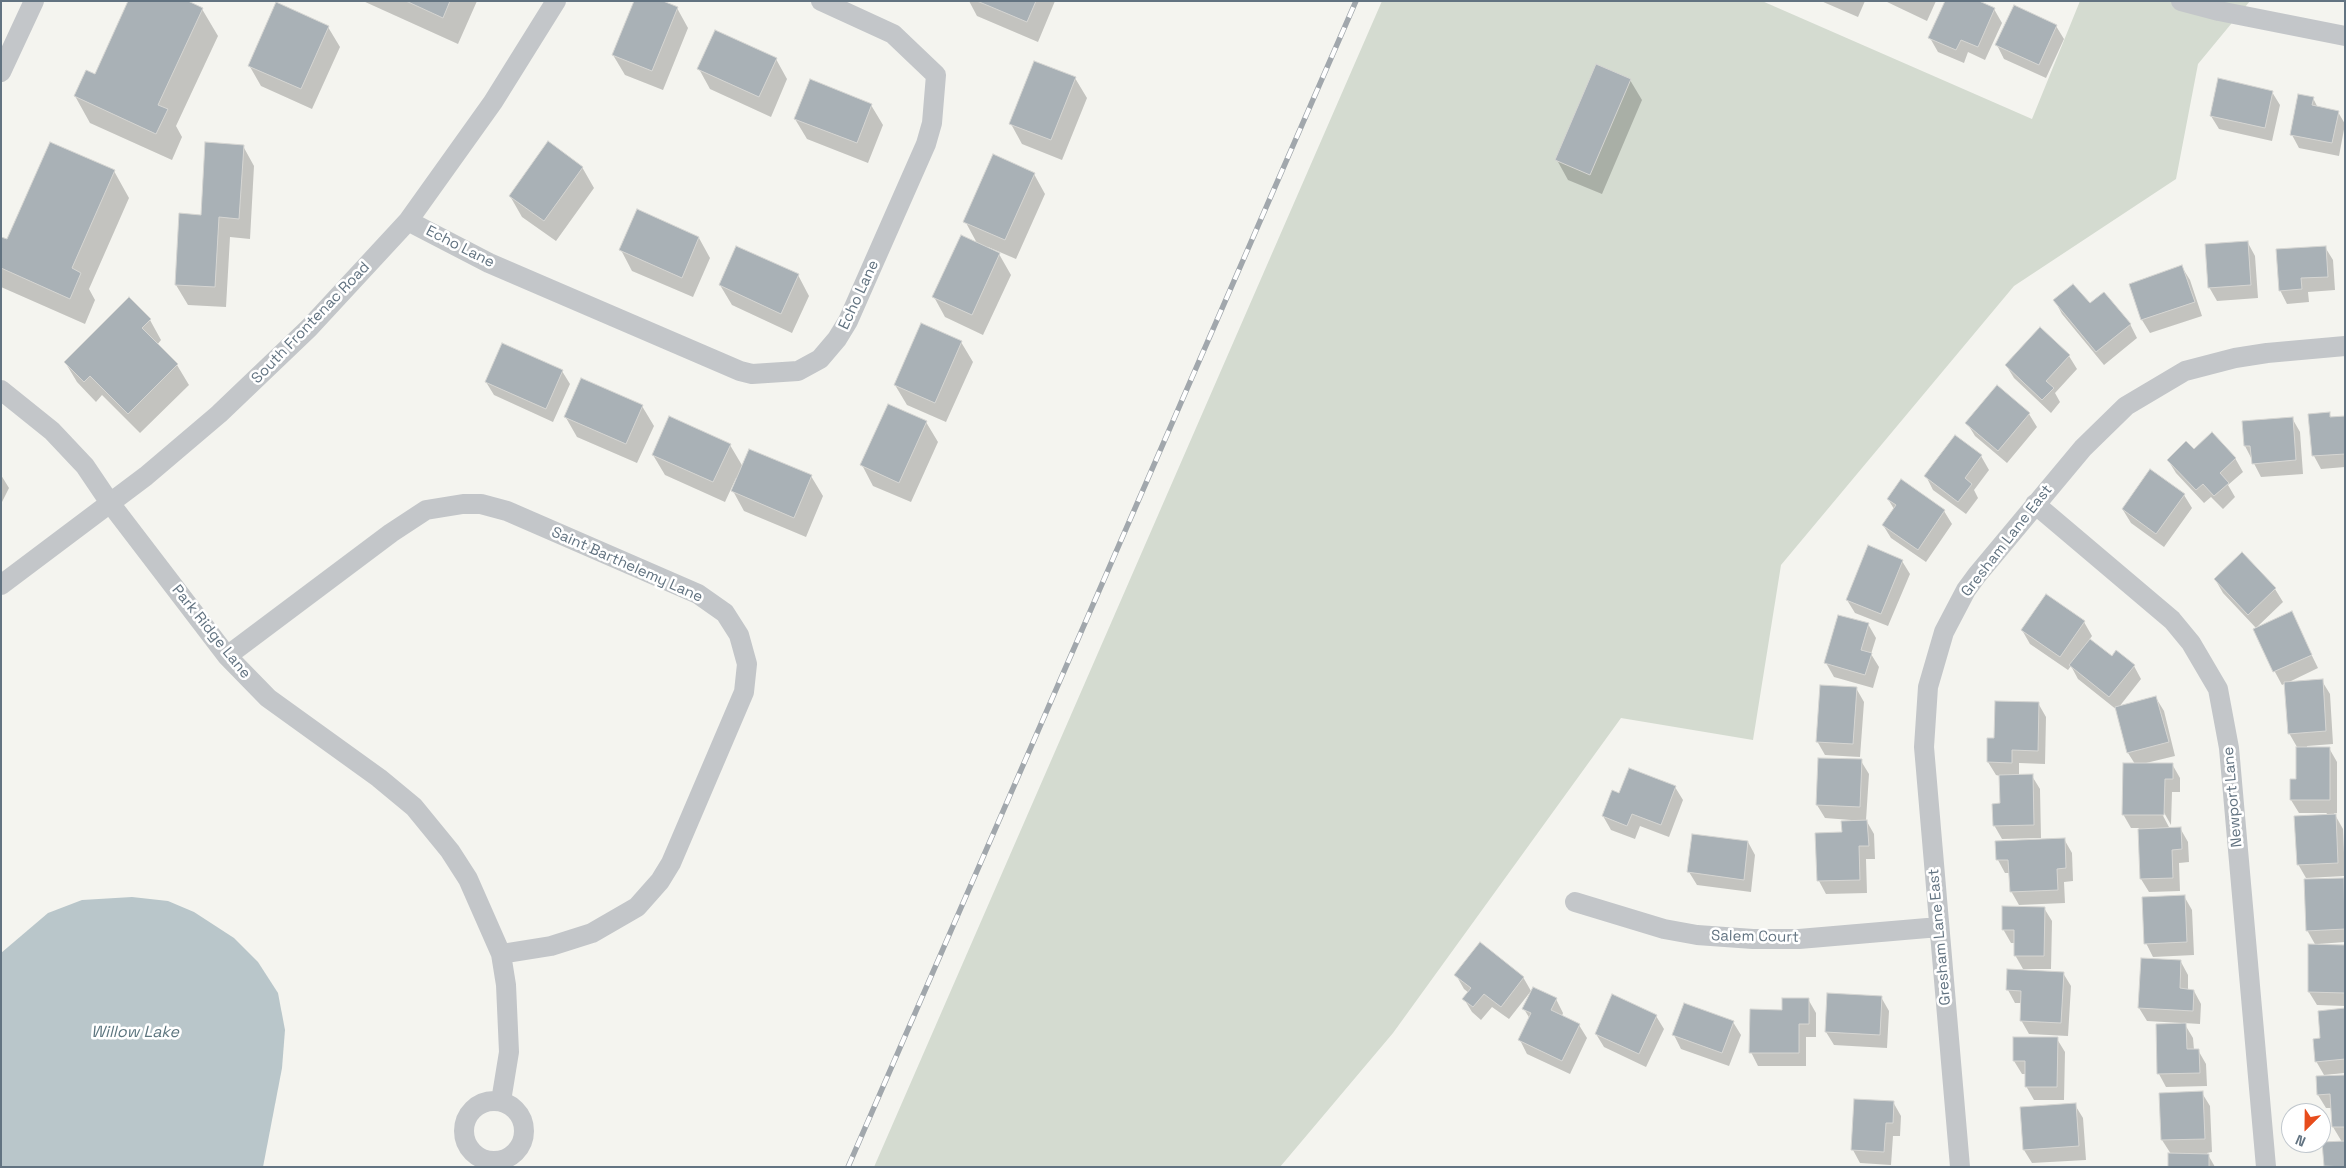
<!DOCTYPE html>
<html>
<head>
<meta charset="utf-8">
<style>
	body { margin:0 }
	#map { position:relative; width:2346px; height:1168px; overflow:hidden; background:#f4f4ef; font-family:"Space Grotesk",sans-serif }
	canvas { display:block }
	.frame { position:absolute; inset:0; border:2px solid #627381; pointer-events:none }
	.north { position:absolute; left:2281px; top:1103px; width:50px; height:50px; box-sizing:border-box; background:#fff; border:1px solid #c0c7cd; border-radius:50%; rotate:203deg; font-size:14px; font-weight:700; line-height:20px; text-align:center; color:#627381 }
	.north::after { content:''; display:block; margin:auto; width:18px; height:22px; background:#e74c1c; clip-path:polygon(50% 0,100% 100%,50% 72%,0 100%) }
</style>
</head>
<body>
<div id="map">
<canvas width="2346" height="1168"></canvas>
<div class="frame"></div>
<div class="north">N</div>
</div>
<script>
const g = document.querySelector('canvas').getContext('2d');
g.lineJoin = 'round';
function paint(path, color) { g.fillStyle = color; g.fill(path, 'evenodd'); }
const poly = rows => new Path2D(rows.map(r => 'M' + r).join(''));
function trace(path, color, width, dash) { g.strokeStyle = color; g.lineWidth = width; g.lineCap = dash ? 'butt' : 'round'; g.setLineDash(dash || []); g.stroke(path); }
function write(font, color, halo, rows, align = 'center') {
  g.font = font + ' "Space Grotesk",sans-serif'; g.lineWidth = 5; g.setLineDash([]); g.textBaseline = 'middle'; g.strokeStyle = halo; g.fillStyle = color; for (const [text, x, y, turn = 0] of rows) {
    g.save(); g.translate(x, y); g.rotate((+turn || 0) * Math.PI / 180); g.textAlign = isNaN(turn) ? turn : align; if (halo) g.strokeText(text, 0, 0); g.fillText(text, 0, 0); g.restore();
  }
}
const green = poly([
	[1382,1,1762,1,2032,119,2080,1,2250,1,2198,64,2176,179,2014,286,1781,565,1753,740,1621,718,1393,1033,1280,1167,874,1167]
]);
const water = poly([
	[132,897,168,901,194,912,234,938,258,962,278,993,285,1030,282,1068,263,1167,1,1167,1,953,48,913,82,900]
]);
const shadow = poly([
	[363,1,477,1,458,44],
	[969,1,1055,1,1038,42,977,16],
	[1821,1,1865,1,1858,17],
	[1885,1,1936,1,1927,21],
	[677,8,688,28,663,90,625,75,613,55],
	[202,9,218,36,176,126,182,137,172,160,90,123,75,96,95,75],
	[1994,9,2002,23,1985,60,1968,52,1964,63,1938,52,1930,38],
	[2056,26,2064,39,2046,78,2004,59,1997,45],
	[328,27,340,47,312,109,261,86,249,65],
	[776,59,787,79,771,117,710,89,699,69],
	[1075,78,1087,98,1062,160,1022,144,1011,124],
	[1630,80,1642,100,1602,194,1568,180,1557,160],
	[2272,92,2280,105,2272,141,2219,129,2211,116],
	[2313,98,2318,108,2338,112,2345,124,2339,156,2299,148,2292,135],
	[871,105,883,125,868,163,807,139,795,119],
	[243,146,254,166,250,239,230,237,226,307,188,305,176,285,202,216],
	[582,167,594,188,556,241,522,217,510,196],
	[114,171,129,198,89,289,95,300,85,324,1,287,1,238,8,241],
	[1034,174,1045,194,1016,259,988,247,987,249,999,254,1011,275,983,335,945,317,934,297,978,245,965,221],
	[699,238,710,258,693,297,632,271,621,250],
	[2248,243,2255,256,2258,298,2217,301,2209,287],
	[2325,247,2333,260,2335,290,2308,292,2309,302,2287,304,2280,290],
	[2182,267,2190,280,2202,316,2150,333,2142,320,2130,285],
	[798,275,809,296,792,333,732,305,720,285],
	[2055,301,2130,324,2137,338,2104,365,2062,314],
	[150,320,161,340,157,345,177,365,189,385,140,433,102,395,96,402,77,382,65,362],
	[2040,329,2069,356,2077,369,2055,393,2060,402,2051,413,2014,378,2006,365],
	[961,342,973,362,946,422,907,405,895,385],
	[562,371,570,384,553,422,494,395,486,382],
	[1997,387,2029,414,2037,427,2007,463,1975,436,1967,423],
	[642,406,654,426,637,463,577,437,565,416],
	[2329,414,2332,418,2345,418,2345,467,2321,469,2314,456,2310,415],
	[2292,418,2300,432,2303,474,2261,477,2245,446],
	[926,422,938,442,911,502,873,486,862,465],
	[1955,437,1981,456,1989,470,1974,490,1978,498,1966,514,1933,490,1926,476],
	[730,445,743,467,811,476,823,496,806,537,744,511,733,491,738,479,736,478,725,502,665,475,653,455],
	[2194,450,2235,458,2243,472,2228,485,2235,497,2223,509,2211,497,2204,503,2176,473,2168,460],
	[1,475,9,488,1,504],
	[1901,481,1944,511,1952,524,1926,562,1891,538,1883,525,1894,509,1888,499],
	[2184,495,2192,508,2164,547,2131,523,2123,510],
	[2242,554,2275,589,2283,602,2256,628,2223,593,2215,579],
	[1902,561,1910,574,1888,626,1855,613,1847,600],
	[2291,613,2318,668,2287,683,2322,681,2330,694,2333,744,2307,746,2307,748,2329,748,2337,762,2337,813,2334,813,2343,829,2345,876,2306,878,2298,864,2327,813,2299,813,2291,800,2297,781,2297,747,2289,733,2286,683,2282,685,2275,672,2255,629],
	[2084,622,2092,636,2089,640,2112,658,2134,666,2141,679,2119,707,2156,698,2164,711,2175,756,2146,763,2172,764,2180,778,2180,792,2172,792,2171,825,2162,809,2160,810,2170,829,2180,828,2188,842,2189,862,2179,863,2180,891,2149,892,2141,879,2139,828,2131,828,2123,814,2135,764,2128,753,2117,710,2078,679,2071,666,2068,670,2030,644,2022,630],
	[1868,624,1876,638,1871,654,1879,667,1873,688,1834,677,1826,663],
	[1856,688,1864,702,1860,757,1825,755,1817,741],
	[2038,703,2046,717,2045,764,2019,763,2019,776,2032,776,2040,789,2041,838,2002,839,1994,825,2001,805,2000,776,1996,775,1988,762,1989,739,1996,739],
	[1819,759,1861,761,1869,774,1866,820,1874,834,1875,859,1866,859,1867,893,1826,894,1819,881,1816,834,1843,833,1851,822,1851,820,1825,818,1817,805],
	[1675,787,1683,800,1669,837,1640,826,1635,839,1611,830,1603,816,1620,794],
	[2064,839,2072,853,2073,881,2064,882,2065,903,2019,905,2011,891,2010,873,2005,873,1998,860],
	[1748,842,1755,855,1751,892,1697,885,1689,872],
	[2344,879,2345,942,2318,944,2318,946,2345,946,2345,1006,2317,1005,2309,992,2316,946,2307,930],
	[2184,896,2192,910,2194,955,2153,957,2146,943],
	[2044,908,2052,921,2051,969,2023,969,2015,955,2015,943,2011,943,2003,929],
	[2181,962,2188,975,2188,990,2194,991,2201,1004,2200,1024,2184,1023,2193,1038,2194,1050,2198,1050,2206,1064,2207,1086,2166,1087,2159,1074,2181,1023,2147,1021,2139,1008],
	[2063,973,2071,986,2068,1036,2029,1034,2021,1020,2022,1003,2015,1003,2008,990],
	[1456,975,1523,977,1531,991,1509,1019,1492,1007,1481,1020,1472,1012,1464,999,1469,993,1464,989],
	[1881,997,1889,1011,1887,1048,1834,1045,1826,1032],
	[1556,999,1563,1013,1562,1016,1579,1025,1587,1038,1570,1074,1527,1054,1520,1040,1530,1019,1524,1009],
	[1808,999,1816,1013,1816,1037,1806,1037,1806,1066,1758,1066,1751,1052,1784,1011],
	[2345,1010,2345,1073,2324,1075,2316,1061,2322,1039],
	[1656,1016,1664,1029,1646,1067,1604,1047,1596,1034],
	[1733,1022,1741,1035,1729,1066,1681,1049,1674,1035],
	[2057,1039,2065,1052,2064,1100,2034,1100,2026,1086,2026,1074,2022,1074,2014,1061],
	[2345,1076,2345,1167,2326,1167,2342,1142,2333,1127,2332,1108,2326,1108,2318,1095],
	[2202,1093,2210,1106,2212,1152,2207,1153,2215,1167,2169,1167,2171,1154,2162,1140,2161,1094],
	[1893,1102,1901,1116,1900,1136,1893,1136,1891,1165,1860,1163,1853,1150],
	[2075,1105,2083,1118,2086,1160,2032,1163,2024,1150,2021,1108]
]);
const building = poly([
	[128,1,188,1,203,8,158,105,168,109,156,134,74,96,86,70,95,74,128,1],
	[406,1,450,1,443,18,406,1],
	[634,1,663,1,678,7,652,71,612,55,634,1],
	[977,1,1036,1,1027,22,977,1],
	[1945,1,1979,1,1995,8,1978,47,1961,40,1956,50,1928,38,1945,1],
	[276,2,329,26,301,89,248,66,276,2],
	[2014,5,2057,25,2039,65,1995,45,2014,5],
	[715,30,777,58,759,97,697,69,715,30],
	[1034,61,1076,77,1051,140,1009,124,1034,61],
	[1596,64,1631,79,1590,175,1555,160,1596,64],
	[2218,78,2273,91,2265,128,2210,116,2218,78],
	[810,79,872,104,857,143,794,119,810,79],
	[2298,94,2314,97,2312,105,2339,111,2332,143,2290,135,2298,94],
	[548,141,583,167,544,221,509,196,548,141],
	[50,142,115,170,72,268,81,273,70,299,1,268,1,237,7,239,50,142],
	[205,142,244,145,239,219,219,217,215,287,175,285,179,213,201,215,205,142],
	[993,154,1035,173,1005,240,963,222,993,154],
	[637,209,699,237,682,278,619,250,637,209],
	[961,235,1000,253,972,315,932,297,961,235],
	[2248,241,2251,285,2208,288,2205,244,2248,241],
	[736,246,799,274,781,314,719,285,736,246],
	[2326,246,2328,277,2301,278,2302,289,2279,291,2276,249,2326,246],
	[2182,265,2195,302,2141,320,2129,284,2182,265],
	[2073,284,2090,303,2104,292,2131,324,2096,352,2053,300,2073,284],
	[129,297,151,319,142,328,178,364,128,414,90,376,84,382,64,362,129,297],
	[921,323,962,341,935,403,894,385,921,323],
	[2040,327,2070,355,2046,381,2054,388,2042,400,2005,365,2040,327],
	[502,343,563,370,546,409,485,382,502,343],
	[581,378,643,405,626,444,564,417,581,378],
	[1997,385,2030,413,1998,451,1965,423,1997,385],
	[888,404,927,421,899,483,860,465,888,404],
	[2330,412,2330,417,2345,416,2345,454,2312,456,2308,414,2330,412],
	[669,416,731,444,713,482,652,455,669,416],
	[2293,417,2296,460,2252,464,2250,446,2244,446,2242,421,2293,417],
	[2212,432,2236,458,2220,473,2229,483,2214,496,2203,484,2196,490,2167,460,2186,441,2194,449,2212,432],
	[1955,435,1982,455,1965,478,1972,484,1958,502,1924,476,1955,435],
	[749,449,812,475,794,518,731,491,749,449],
	[2150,469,2185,494,2156,534,2122,509,2150,469],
	[1901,479,1945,510,1918,550,1882,525,1896,505,1887,499,1901,479],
	[1868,545,1903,560,1881,614,1846,600,1868,545],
	[2242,552,2276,588,2248,615,2214,579,2242,552],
	[2046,594,2085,621,2060,657,2021,630,2046,594],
	[2292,611,2312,655,2273,672,2253,629,2292,611],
	[1838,615,1869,623,1861,650,1872,653,1865,675,1824,663,1838,615],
	[2090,639,2112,656,2116,650,2135,665,2109,697,2069,665,2090,639],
	[2323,679,2326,731,2288,734,2284,682,2323,679],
	[1820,685,1857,687,1853,744,1816,742,1820,685],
	[2156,696,2169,742,2127,753,2115,707,2156,696],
	[1995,701,2039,702,2038,751,2012,750,2012,763,1987,762,1987,738,1994,738,1995,701],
	[2296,747,2330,747,2330,800,2290,800,2290,779,2296,779,2296,747],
	[1818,758,1862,759,1860,807,1816,805,1818,758],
	[2123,763,2173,763,2173,779,2165,779,2164,815,2122,815,2123,763],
	[1629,768,1676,786,1661,825,1632,814,1627,826,1602,816,1612,790,1619,793,1629,768],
	[2033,774,2034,825,1993,826,1992,804,2000,803,1999,775,2033,774],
	[2336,814,2338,863,2297,865,2294,816,2336,814],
	[1867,820,1869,846,1859,846,1860,880,1817,881,1815,833,1842,832,1841,821,1867,820],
	[2181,827,2182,849,2172,850,2173,878,2140,879,2138,829,2181,827],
	[1692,834,1748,841,1744,880,1687,872,1692,834],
	[2065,838,2066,868,2057,869,2058,890,2010,892,2008,860,1996,860,1995,841,2065,838],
	[2344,878,2345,929,2306,931,2304,879,2344,878],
	[2185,895,2187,942,2144,944,2142,897,2185,895],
	[2002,906,2045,907,2044,956,2014,956,2014,930,2002,930,2002,906],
	[1480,942,1524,977,1501,1007,1484,994,1473,1007,1462,999,1471,988,1454,975,1480,942],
	[2308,944,2345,945,2345,993,2308,992,2308,944],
	[2141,958,2181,960,2180,988,2194,990,2193,1011,2138,1008,2141,958],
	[2007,969,2064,972,2061,1023,2020,1021,2021,991,2006,990,2007,969],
	[1533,987,1557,998,1551,1010,1580,1024,1562,1061,1518,1040,1531,1013,1522,1009,1533,987],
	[1827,993,1882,996,1880,1035,1825,1032,1827,993],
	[1612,994,1657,1015,1639,1054,1595,1034,1612,994],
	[1782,998,1809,998,1809,1024,1799,1024,1799,1053,1749,1053,1750,1009,1782,1010,1782,998],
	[1684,1003,1734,1021,1722,1053,1672,1035,1684,1003],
	[2345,1008,2345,1059,2315,1062,2313,1039,2320,1038,2318,1011,2345,1008],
	[2186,1023,2187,1049,2199,1049,2200,1073,2157,1074,2156,1024,2186,1023],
	[2013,1037,2058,1037,2057,1087,2025,1087,2025,1061,2013,1061,2013,1037],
	[2345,1075,2345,1127,2332,1127,2330,1094,2317,1095,2316,1076,2345,1075],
	[2203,1091,2205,1139,2161,1140,2159,1093,2203,1091],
	[1854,1099,1894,1101,1893,1123,1886,1123,1884,1152,1851,1150,1854,1099],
	[2076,1103,2079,1146,2023,1150,2020,1107,2076,1103],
	[2345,1141,2345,1167,2324,1166,2322,1142,2345,1141],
	[2168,1153,2209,1154,2209,1167,2168,1167,2168,1153]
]);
const minor = poly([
	[2181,1,2219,11,2345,36],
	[1,72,34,1],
	[408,221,489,263,740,371,752,374,798,371,820,359,837,339,848,321,926,144,932,123,936,75,893,34,821,1],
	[1,390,52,431,85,466,110,503,227,656,268,698,379,778,414,807,450,851,468,879,501,954,506,985,509,1052,501,1101],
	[2035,504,2172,620,2191,643,2218,689,2229,748,2266,1167],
	[1,585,146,476,219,414,309,328,408,221,493,102,556,1],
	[227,656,391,533,426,510,463,504,481,504,507,511,698,594,725,613,739,635,747,664,744,692,671,863,660,881,637,907,592,933,551,946,501,954],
	[1575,902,1664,929,1697,935,1753,939,1799,939,1939,927],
	'464 1131a30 30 0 1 1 60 0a30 30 0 1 1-60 0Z',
	[1960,1167,1924,747,1928,687,1944,632,1966,590,1977,575,2083,448,2126,406,2185,371,2235,358,2267,353,2345,346]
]);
const rail = poly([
	[848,1167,1356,1]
]);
const streetNames = [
	["Echo Lane",460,247,27],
	["Echo Lane",859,295,-65],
	["South Frontenac Road",311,323,-46],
	["Gresham Lane East",2007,541,-52],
	["Saint Barthelemy Lane",627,565,24],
	["Park Ridge Lane",211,632,51],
	["Newport Lane",2233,797,-95],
	["Salem Court",1755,937,1],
	["Gresham Lane East",1940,937,-95]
];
const waterNames = [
	["Willow Lake",135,1033]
];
paint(green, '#d4dbd0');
paint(water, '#b9c6ca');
paint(shadow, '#0003');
paint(building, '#a9b1b6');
trace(building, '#d5d5d2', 1);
trace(minor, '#c3c6c9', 20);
trace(rail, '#a1a7ac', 5.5);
trace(rail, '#fff', 4, [11]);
write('15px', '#627381', '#fff', streetNames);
write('italic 16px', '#5d767f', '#fff', waterNames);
</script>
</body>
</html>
